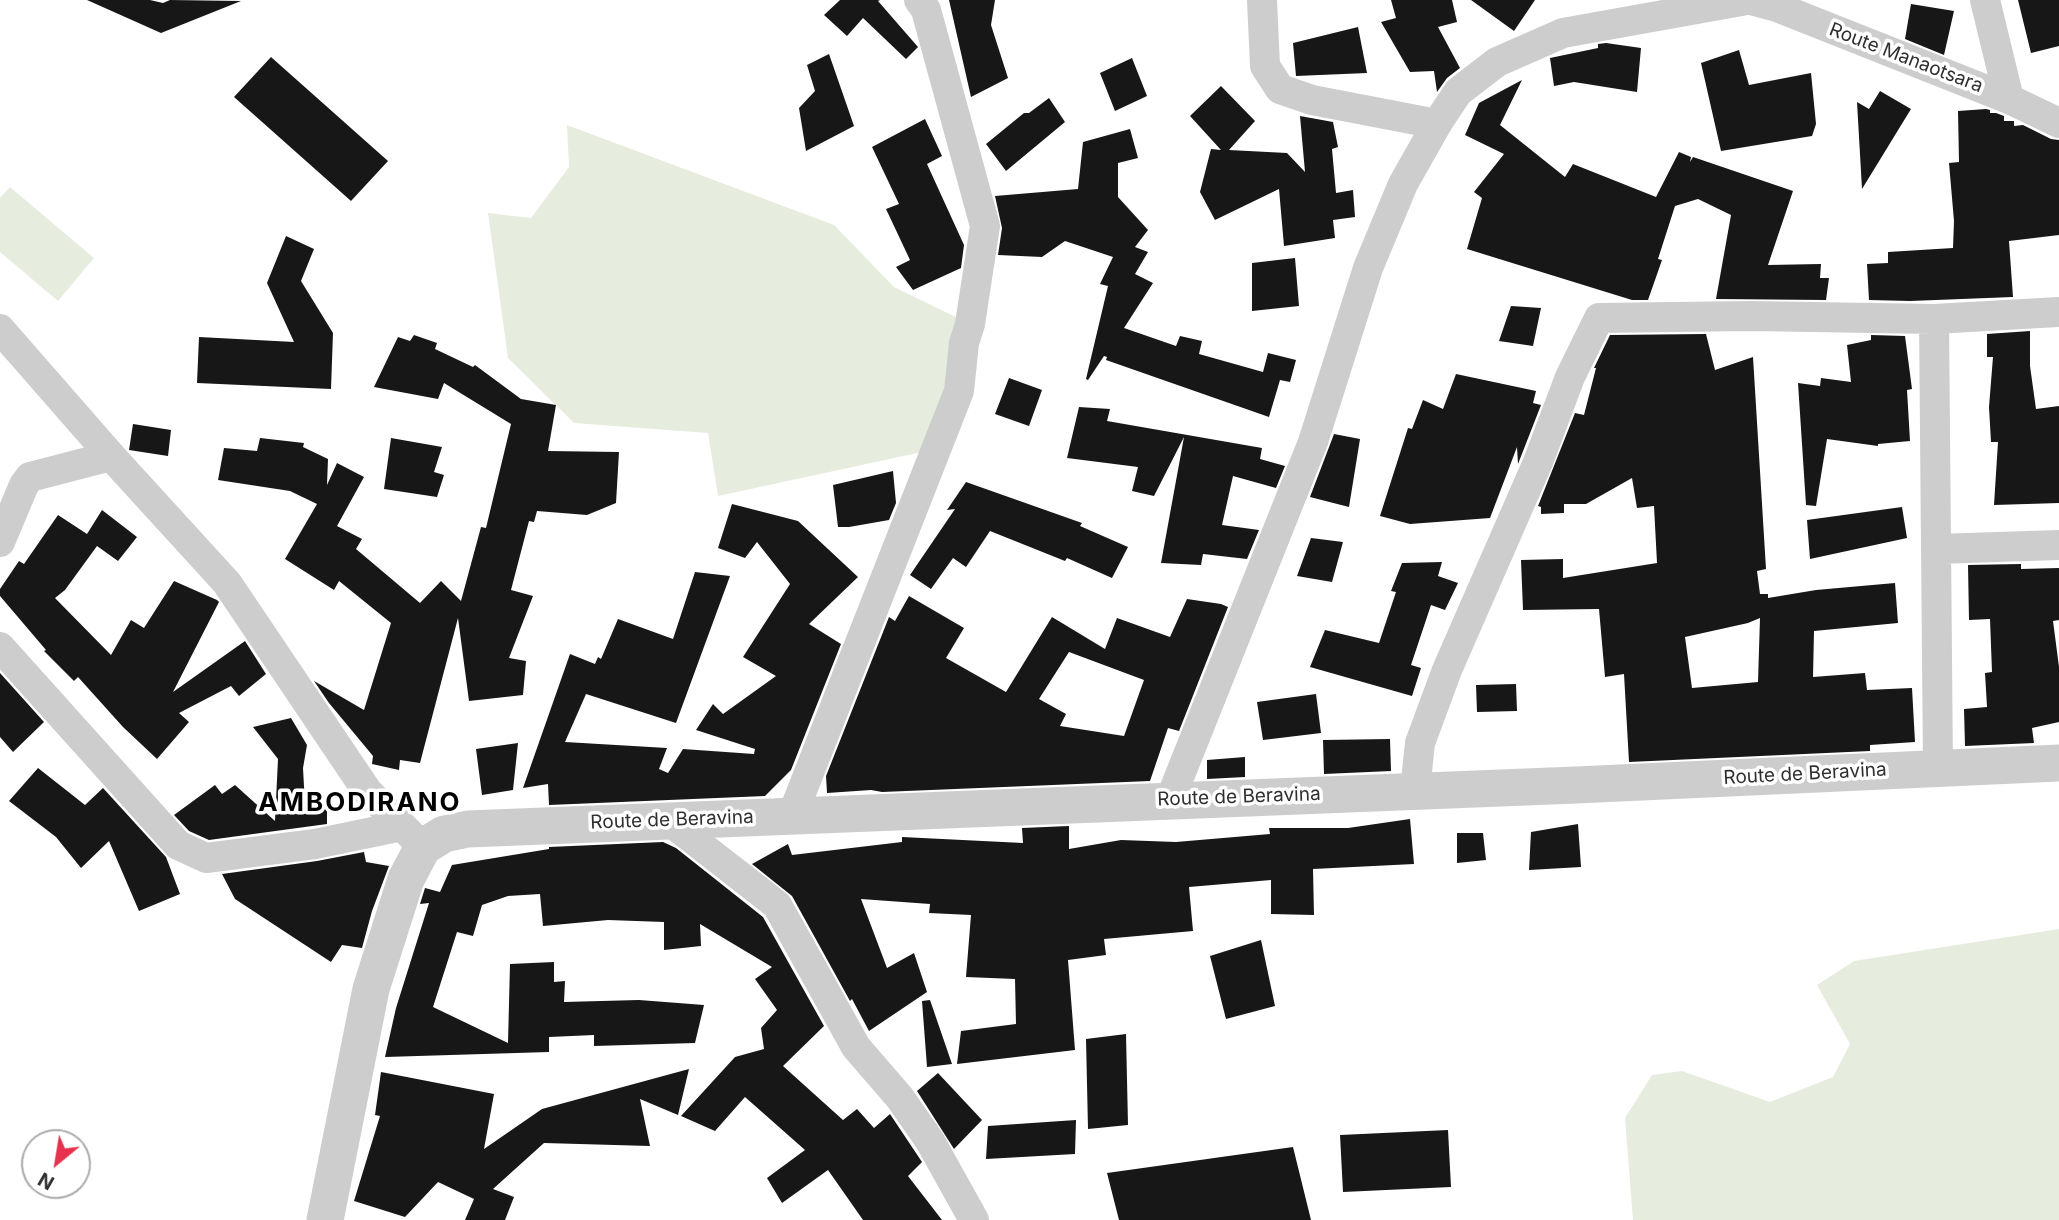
<!DOCTYPE html>
<html>
<head>
<meta charset="utf-8">
<style>
	body { margin:0 }
	#map { position:relative; width:2059px; height:1220px; overflow:hidden; background:#fff; font-family:Inter,sans-serif }
	canvas { display:block }
	.north { position:absolute; left:21px; top:1129px; width:70px; height:70px; box-sizing:border-box; background:#fff; border:2px solid #acacac; border-radius:50%; rotate:210deg; font-size:19px; font-weight:700; line-height:28px; text-align:center; color:#303030 }
	.north::after { content:''; display:block; margin:auto; width:24px; height:32px; background:#e6324c; clip-path:polygon(50% 0,100% 100%,50% 72%,0 100%) }
</style>
</head>
<body>
<div id="map">
<canvas width="2059" height="1220"></canvas>
<div class="north">N</div>
</div>
<script>
const g = document.querySelector('canvas').getContext('2d');
g.lineJoin = 'round';
function paint(path, color) { g.fillStyle = color; g.fill(path, 'evenodd'); }
const poly = rows => new Path2D(rows.map(r => 'M' + r).join(''));
function trace(path, color, width, dash) { g.strokeStyle = color; g.lineWidth = width; g.lineCap = dash ? 'butt' : 'round'; g.setLineDash(dash || []); g.stroke(path); }
function write(font, color, halo, rows, align = 'center') {
  g.font = font + ' Inter,sans-serif'; g.lineWidth = 7; g.setLineDash([]); g.textBaseline = 'middle'; g.strokeStyle = halo; g.fillStyle = color; for (const [text, x, y, turn = 0] of rows) {
    g.save(); g.translate(x, y); g.rotate((+turn || 0) * Math.PI / 180); g.textAlign = isNaN(turn) ? turn : align; if (halo) g.strokeText(text, 0, 0); g.fillText(text, 0, 0); g.restore();
  }
}
const green = poly([
	[567,125,834,225,894,287,970,324,936,449,718,496,708,433,574,423,508,358,488,213,531,218,569,167],
	[10,187,94,258,58,301,0,252,0,198],
	[2059,929,2059,1220,1633,1220,1625,1118,1652,1075,1682,1071,1770,1102,1833,1077,1850,1044,1817,985,1854,961]
]);
const building = poly([
	[87,0,150,0,163,3,170,0,241,1,161,33],
	[840,0,880,0,878,1,918,47,906,59,863,18,847,36,824,15],
	[949,0,995,0,991,25,1008,78,971,97],
	[1391,0,1452,0,1457,22,1438,27,1460,68,1447,78,1437,92,1434,71,1410,72,1381,22,1396,18],
	[1471,0,1535,0,1514,31],
	[2018,0,2059,0,2059,46,2031,53],
	[1911,4,1954,11,1944,55,1905,39],
	[1358,27,1367,73,1296,76,1293,43],
	[1606,43,1641,48,1637,92,1574,82,1554,86,1550,58,1598,48,1598,44],
	[1739,50,1749,85,1811,73,1816,124,1812,136,1721,151,1701,63],
	[829,54,854,126,806,151,799,108,815,91,807,65],
	[271,57,388,161,351,201,234,97],
	[1132,58,1147,96,1115,111,1100,73],
	[1522,80,1500,125,1565,177,1573,164,1656,197,1679,152,1691,157,1690,162,1693,157,1793,191,1768,265,1821,264,1820,278,1829,278,1826,300,1716,299,1731,215,1698,199,1675,206,1658,259,1662,260,1648,300,1632,300,1467,249,1482,198,1474,192,1504,154,1465,135,1479,103],
	[1221,86,1255,121,1229,150,1287,153,1305,172,1300,116,1333,122,1338,147,1332,149,1336,193,1353,190,1355,217,1333,220,1335,238,1284,246,1279,189,1215,220,1200,192,1211,149,1221,150,1190,116],
	[1880,91,1911,109,1862,189,1857,102,1869,109],
	[1049,98,1065,122,1006,171,986,144,1024,113,1029,113],
	[1986,109,1990,110,1990,113,1996,113,2004,116,2004,121,2014,121,2014,126,2023,125,2051,139,2059,140,2059,235,2009,241,2013,297,1910,301,1869,300,1867,264,1888,263,1888,252,1953,248,1954,221,1949,163,1959,162,1958,111],
	[925,119,942,156,927,164,964,245,961,268,913,290,896,267,910,260,886,209,899,204,872,147],
	[1130,129,1138,158,1118,163,1118,197,1148,230,1135,247,1148,252,1135,274,1153,283,1124,328,1176,346,1180,336,1202,341,1199,354,1263,372,1268,353,1296,360,1290,382,1280,380,1269,417,1106,360,1107,357,1104,356,1088,380,1086,379,1108,286,1100,284,1113,257,1065,241,1042,257,998,255,1002,228,995,196,1078,189,1083,142],
	[286,236,314,249,301,281,333,333,331,389,197,383,199,337,294,342,267,283],
	[1295,258,1299,306,1252,311,1252,263],
	[1511,306,1541,308,1533,346,1499,341],
	[2030,331,2030,366,2036,409,2059,406,2059,503,1994,505,1998,442,1991,442,1989,407,1993,357,1987,357,1987,334],
	[1706,334,1715,370,1753,357,1766,569,1757,571,1760,594,1768,594,1768,598,1816,590,1895,583,1898,623,1814,631,1813,677,1865,673,1867,690,1912,688,1915,742,1870,745,1870,751,1629,762,1624,674,1605,677,1599,609,1523,610,1521,560,1563,559,1563,578,1657,563,1654,506,1637,508,1632,478,1586,504,1564,504,1564,513,1541,514,1541,507,1538,506,1575,413,1584,415,1596,368,1594,368,1610,335],
	[1760,618,1758,682,1692,688,1685,637,1748,623],
	[414,335,437,343,435,349,473,367,475,365,521,399,556,405,548,451,619,452,616,503,587,515,537,511,534,522,529,521,511,590,533,596,509,658,526,661,523,695,469,701,458,618,420,763,400,760,399,770,372,764,373,756,329,703,314,681,364,710,391,623,339,581,334,590,285,559,317,504,290,491,218,480,224,448,257,451,260,438,304,443,303,447,328,459,327,485,337,463,364,477,337,526,362,539,356,549,420,603,441,581,461,601,481,527,486,528,511,424,444,383,438,399,374,387,398,337,410,341],
	[1871,335,1905,336,1912,389,1907,390,1910,441,1878,444,1878,446,1827,439,1816,506,1806,505,1798,383,1820,386,1821,378,1851,382,1847,345,1871,340],
	[1456,374,1536,391,1533,403,1541,405,1518,464,1517,447,1490,518,1410,524,1380,516,1408,428,1412,429,1423,400,1443,409],
	[1009,378,1042,390,1029,426,995,414],
	[1079,407,1110,409,1107,421,1262,448,1260,459,1285,466,1276,488,1233,476,1222,525,1259,530,1247,559,1203,554,1201,565,1161,563,1184,437,1154,496,1132,491,1138,467,1067,458],
	[133,424,171,430,168,456,129,450],
	[1334,434,1360,439,1349,507,1310,497],
	[391,438,442,447,434,472,444,475,437,497,384,489],
	[893,471,896,503,889,520,849,527,838,527,833,485],
	[966,482,1082,523,1080,526,1128,547,1112,578,1067,558,1065,561,990,531,966,567,953,558,931,589,910,575,955,509,947,510],
	[732,504,798,521,858,577,809,624,841,644,791,770,765,796,549,805,548,784,523,788,570,654,595,664,598,657,601,659,618,619,673,639,695,572,730,576,676,723,586,694,565,742,667,748,659,769,668,773,683,749,754,754,755,749,696,730,713,704,723,714,776,676,743,657,790,584,757,542,745,558,718,548],
	[1902,507,1907,538,1810,559,1807,520],
	[102,510,137,537,118,561,97,546,65,590,55,598,111,655,131,620,144,628,174,581,217,600,219,602,173,692,245,641,266,674,239,696,231,686,179,713,189,722,157,759,123,727,78,677,74,681,44,651,46,650,0,596,0,589,19,561,24,564,58,515,87,534],
	[1311,538,1343,542,1332,582,1297,576],
	[1442,562,1438,576,1458,583,1445,610,1431,605,1411,665,1421,668,1412,696,1310,667,1325,630,1379,643,1396,592,1391,591,1402,563],
	[2021,564,2021,569,2059,568,2059,620,2053,621,2059,667,2059,722,2032,728,2034,743,1965,746,1964,709,1987,707,1985,673,1992,672,1990,619,1969,620,1968,565],
	[909,596,964,628,946,658,1006,692,1052,617,1105,649,1117,618,1170,637,1187,599,1221,604,1228,607,1179,731,1168,728,1150,781,882,792,871,790,827,793,826,776,889,617,895,621],
	[1069,652,1144,680,1124,736,1060,726,1066,714,1039,699],
	[0,673,44,722,13,752,0,737],
	[1516,684,1517,711,1477,712,1476,685],
	[1316,694,1321,733,1263,740,1257,702],
	[291,718,307,745,303,768,305,805,327,804,327,824,209,840,189,831,174,815,215,785,222,794,235,785,275,821,278,759,253,727],
	[1390,739,1391,771,1324,774,1323,740],
	[518,743,513,790,482,795,476,749],
	[1245,757,1245,777,1207,779,1207,760],
	[38,768,85,805,103,788,166,857,180,894,139,911,109,841,81,868,56,837,9,801],
	[1410,819,1414,864,1313,869,1314,915,1271,914,1271,880,1189,887,1193,931,1104,939,1106,955,1068,960,1075,1050,957,1064,961,1031,1016,1024,1015,979,966,977,971,915,929,913,930,904,861,899,887,968,914,953,927,992,869,1031,852,999,850,1001,792,896,752,864,788,844,792,855,902,842,902,837,1023,843,1022,828,1069,826,1069,849,1121,840,1176,842,1270,834,1269,828,1348,828],
	[1578,824,1581,867,1529,870,1531,832],
	[1457,833,1483,833,1486,860,1457,863],
	[663,842,676,848,763,917,824,1026,783,1066,843,1120,857,1109,874,1128,890,1114,922,1162,908,1176,942,1220,863,1220,828,1170,782,1203,767,1178,805,1150,745,1097,715,1131,681,1116,735,1057,764,1049,761,1028,777,1010,755,979,772,967,700,924,701,946,664,950,664,922,608,920,543,926,540,894,508,896,482,905,473,936,457,932,433,1007,508,1043,510,964,554,962,554,982,565,981,564,1002,639,1000,704,1005,695,1043,594,1046,594,1035,549,1037,549,1052,385,1057,396,1008,429,903,420,904,425,888,440,892,452,865,549,849,549,847],
	[364,852,366,862,389,866,372,911,362,948,342,945,331,962,235,899,222,874,317,861],
	[1261,940,1275,1006,1226,1019,1210,956],
	[930,1000,952,1064,927,1067,922,1001],
	[1126,1034,1128,1125,1088,1129,1086,1039],
	[689,1069,678,1115,640,1099,650,1146,544,1143,493,1189,514,1197,505,1220,465,1220,474,1199,438,1182,405,1217,354,1201,380,1116,375,1115,381,1072,494,1094,484,1149,542,1109],
	[938,1073,982,1120,954,1149,917,1091],
	[1076,1120,1075,1154,986,1159,988,1126],
	[1448,1130,1451,1187,1343,1192,1340,1135],
	[1293,1147,1311,1220,1119,1220,1107,1173]
]);
const minor = poly([
	[1262,0,1265,66,1280,89,1312,100,1437,124],
	[1751,0,1777,7,2009,99,2059,123],
	[1985,0,2009,99],
	[1934,319,1938,768],
	[0,329,111,456,227,583,367,791,423,847],
	[0,542,24,485,30,477,111,456],
	[1936,549,2059,545],
	[0,647,178,845,206,858,315,844,402,826],
	[1415,790,1420,743,1447,670,1538,462,1570,377,1599,318,1751,316,1934,319,2059,312],
	[1170,800,1313,442,1368,268,1403,184,1438,122,1458,92,1497,62,1563,33,1747,0],
	[792,816,959,391,964,343,970,324,985,226,926,10,919,0],
	[668,820,777,905,856,1047,900,1098,930,1141,974,1220]
]);
const tertiary = poly([
	[325,1220,371,989,406,879,423,847,444,834,468,829,1576,785,2059,763]
]);
const streetNames = [
	["Route Manaotsara",1906,58,21],
	["Route de Beravina",1805,774,-3],
	["Route de Beravina",1239,797,-2],
	["Route de Beravina",672,820,-2]
];
const districtNames = [
	["AMBODIRANO",360,803]
];
paint(green, '#e7edde');
paint(building, '#171717');
trace(minor, '#cdcdcd', 30);
trace(tertiary, '#cdcdcd', 37);
write('19px', '#303030', '#fff', streetNames);
g.letterSpacing = '2px';
write('bold 26px', '#000', '#fff', districtNames);
g.letterSpacing = '0px';
</script>
</body>
</html>
